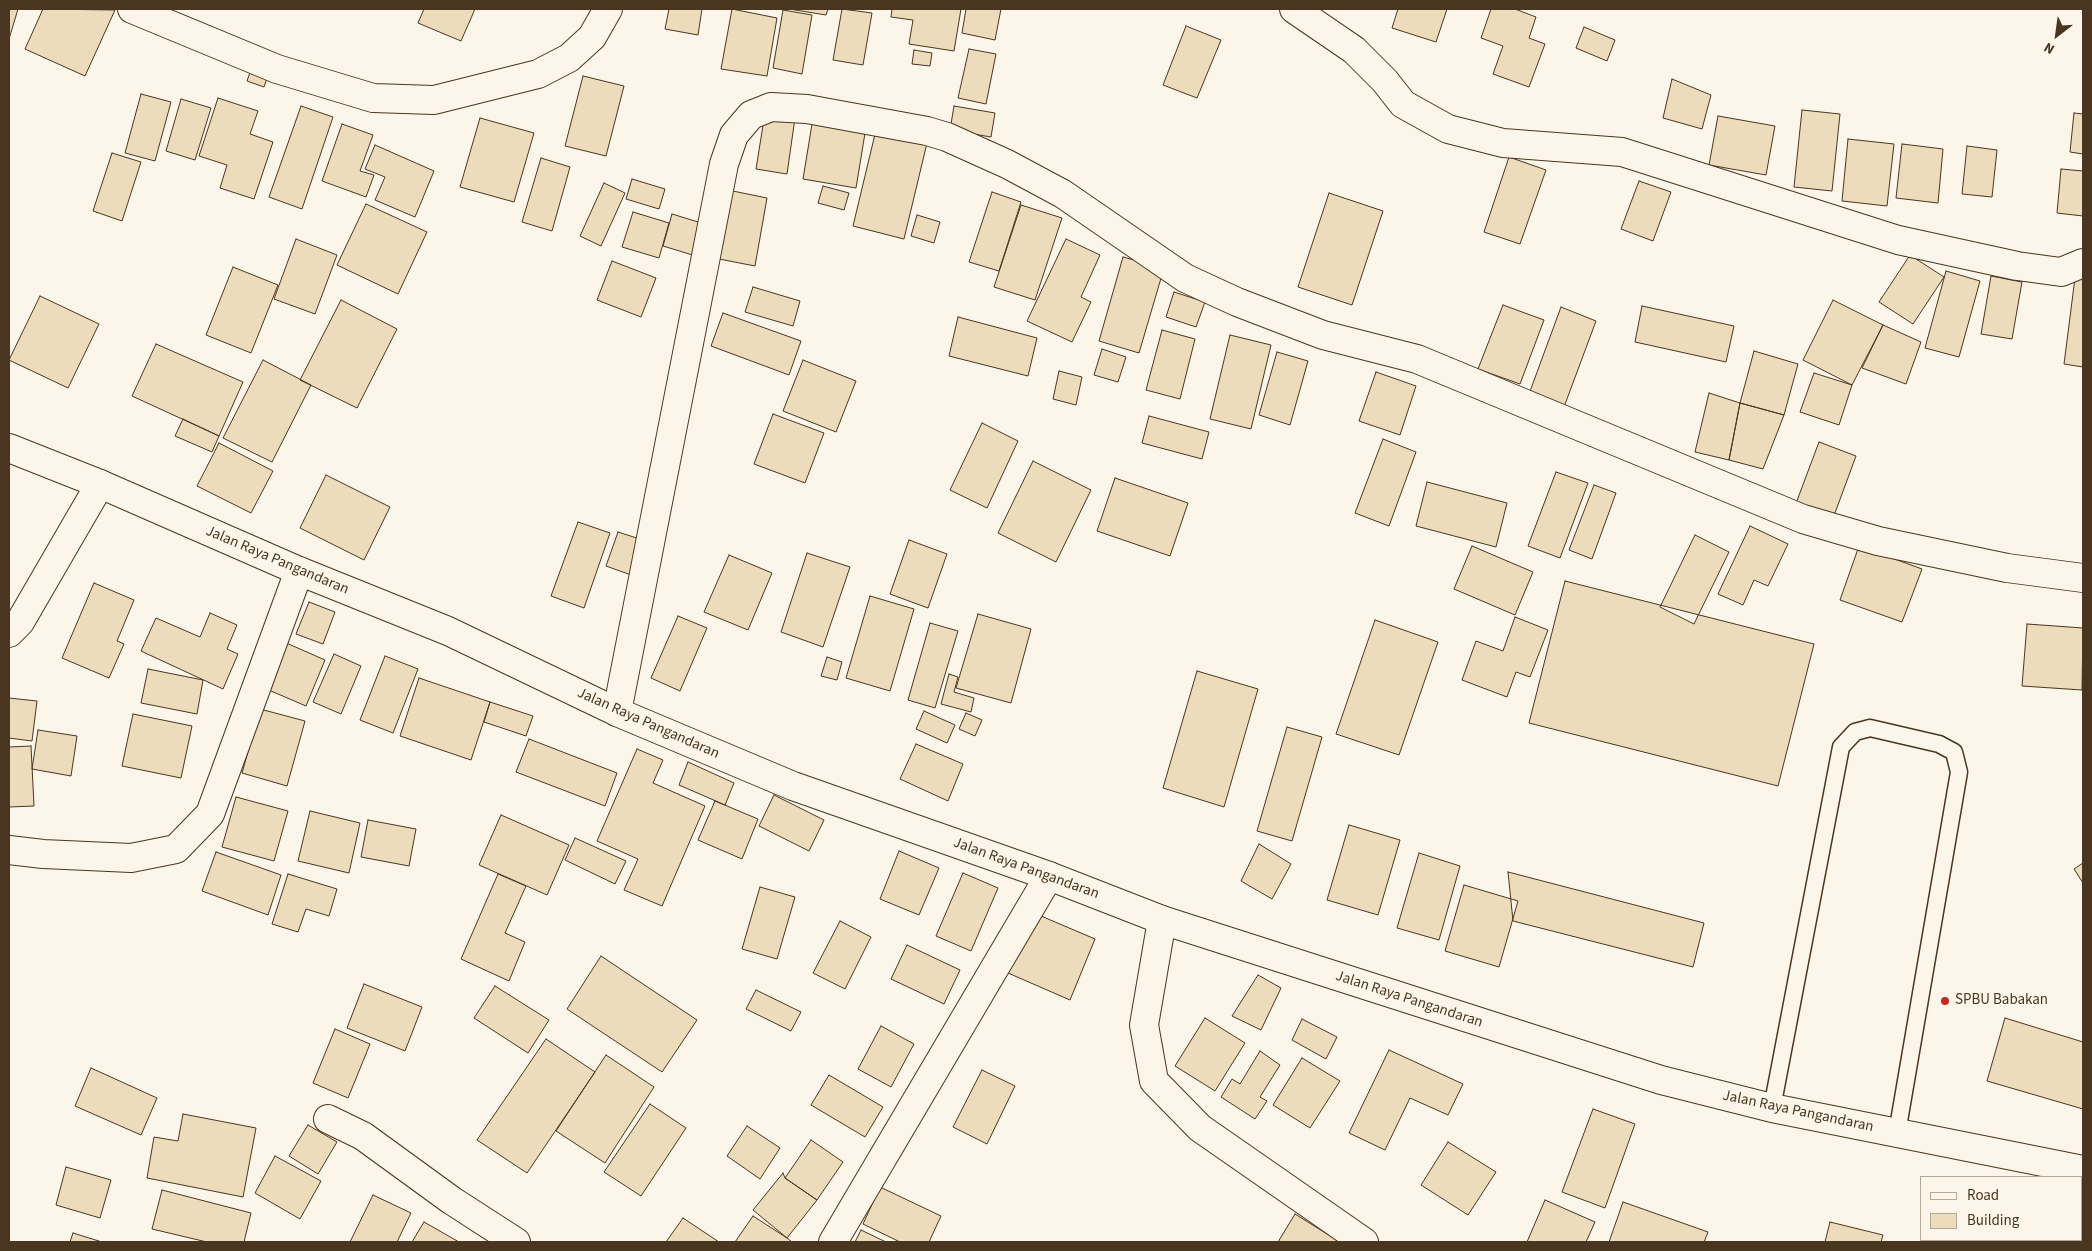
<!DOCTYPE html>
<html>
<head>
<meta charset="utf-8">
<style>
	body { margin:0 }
	#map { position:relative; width:2092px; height:1251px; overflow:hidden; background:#fbf6e9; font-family:"Source Sans 3",sans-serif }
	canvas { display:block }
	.frame { position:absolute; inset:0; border:10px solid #4a3520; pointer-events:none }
	.legend { position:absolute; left:1920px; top:1176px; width:162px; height:65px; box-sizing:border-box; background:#fbf6e9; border:1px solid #b4a999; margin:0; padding:6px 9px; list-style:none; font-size:15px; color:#4a3520 }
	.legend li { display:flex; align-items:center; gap:10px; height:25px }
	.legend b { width:25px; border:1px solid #b4a999 }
	.north { position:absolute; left:2032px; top:10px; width:50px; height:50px; -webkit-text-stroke:4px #fbf6e9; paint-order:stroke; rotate:210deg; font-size:14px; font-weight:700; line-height:20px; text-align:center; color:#4a3520 }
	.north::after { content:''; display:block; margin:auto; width:18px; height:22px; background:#4a3520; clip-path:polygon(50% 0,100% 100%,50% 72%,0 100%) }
</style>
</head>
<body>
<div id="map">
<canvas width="2092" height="1251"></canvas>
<div class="frame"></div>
<ul class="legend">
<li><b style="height:6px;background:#fbf6e9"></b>Road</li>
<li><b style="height:14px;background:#ecdcbc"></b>Building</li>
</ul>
<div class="north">N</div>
</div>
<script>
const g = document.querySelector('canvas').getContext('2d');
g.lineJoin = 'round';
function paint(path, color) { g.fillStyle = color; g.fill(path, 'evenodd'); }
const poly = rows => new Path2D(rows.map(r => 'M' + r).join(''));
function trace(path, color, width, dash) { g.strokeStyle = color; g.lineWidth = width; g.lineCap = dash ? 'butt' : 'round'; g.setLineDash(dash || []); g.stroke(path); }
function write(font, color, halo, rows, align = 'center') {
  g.font = font + ' "Source Sans 3",sans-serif'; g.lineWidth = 4; g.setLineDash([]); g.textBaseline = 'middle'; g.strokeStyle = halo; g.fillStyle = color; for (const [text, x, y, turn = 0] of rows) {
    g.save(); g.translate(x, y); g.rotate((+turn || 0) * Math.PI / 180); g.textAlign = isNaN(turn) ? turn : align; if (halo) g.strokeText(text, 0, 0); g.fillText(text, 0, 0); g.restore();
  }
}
const building = poly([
	[9,9,18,9,9,39,9,9],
	[43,9,115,10,85,76,25,49,43,9],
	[424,9,475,9,461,41,418,23,424,9],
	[669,9,702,9,698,35,665,29,669,9],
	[732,9,777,18,767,76,721,69,732,9],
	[789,9,828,9,826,15,789,9],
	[842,9,872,13,863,65,833,60,842,9],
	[892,9,961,9,954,51,909,44,913,20,891,17,892,9],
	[966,9,1001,9,995,40,962,33,966,9],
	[1398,9,1447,9,1436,42,1392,28,1398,9],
	[1491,9,1515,9,1536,17,1529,38,1545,44,1529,87,1493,74,1503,46,1481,38,1491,9],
	[783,10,812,15,802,74,773,68,783,10],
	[1186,26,1221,40,1197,98,1163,85,1186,26],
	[1584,27,1615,40,1607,61,1576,48,1584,27],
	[969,49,996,54,986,104,958,98,969,49],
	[914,50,932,53,930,66,912,64,914,50],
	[253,64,270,69,264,87,247,81,253,64],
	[583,76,624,86,606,156,565,146,583,76],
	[1672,79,1711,95,1702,129,1663,118,1672,79],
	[141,94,171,102,155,161,125,153,141,94],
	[218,98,258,111,250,134,273,142,254,199,220,188,227,165,199,156,218,98],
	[181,99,211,108,195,160,166,151,181,99],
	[301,106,333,117,302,209,269,197,301,106],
	[954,106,995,113,991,137,950,130,954,106],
	[1802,110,1840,114,1832,191,1794,187,1802,110],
	[765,113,795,118,787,174,756,169,765,113],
	[2074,113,2083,114,2083,154,2070,152,2074,113],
	[1718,116,1775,126,1766,175,1709,165,1718,116],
	[480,118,534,133,514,202,460,187,480,118],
	[813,118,866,127,856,188,803,179,813,118],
	[342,124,373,135,360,171,374,175,366,197,322,181,342,124],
	[876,130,927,143,904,239,853,226,876,130],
	[1848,139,1894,144,1887,206,1842,201,1848,139],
	[1902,144,1943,149,1938,203,1896,198,1902,144],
	[375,145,434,171,415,217,375,200,385,177,365,169,375,145],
	[1967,146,1997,150,1992,197,1962,194,1967,146],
	[112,153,141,162,122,221,93,211,112,153],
	[1509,157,1546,170,1520,244,1484,232,1509,157],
	[541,158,570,167,552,231,522,222,541,158],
	[2061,169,2083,171,2083,216,2057,213,2061,169],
	[632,179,665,189,659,209,626,199,632,179],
	[1639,181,1671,192,1653,241,1621,229,1639,181],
	[604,183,625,193,601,246,580,236,604,183],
	[823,186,849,193,844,210,818,203,823,186],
	[728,190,767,198,755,266,714,258,728,190],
	[992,192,1021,202,999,271,969,262,992,192],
	[1329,193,1383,211,1352,305,1298,287,1329,193],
	[366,204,427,232,398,294,337,265,366,204],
	[1021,205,1062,218,1035,300,994,287,1021,205],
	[633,212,669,223,659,258,622,247,633,212],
	[672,214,708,225,699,257,663,246,672,214],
	[917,215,940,222,934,243,911,236,917,215],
	[296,239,337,255,315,314,274,299,296,239],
	[1066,239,1100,255,1081,297,1091,302,1072,342,1027,321,1066,239],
	[1910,255,1944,277,1913,324,1879,302,1910,255],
	[1123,257,1164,268,1139,353,1099,341,1123,257],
	[612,261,656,278,641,317,597,300,612,261],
	[233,267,278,285,251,353,206,335,233,267],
	[1946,271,1980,281,1959,357,1925,348,1946,271],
	[1991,276,2022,282,2012,339,1981,334,1991,276],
	[2075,278,2083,279,2083,367,2064,364,2075,278],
	[753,287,800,301,793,326,745,312,753,287],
	[1174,292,1205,302,1196,327,1166,317,1174,292],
	[40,296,99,324,68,388,9,360,40,296],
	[341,300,397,329,357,408,300,380,341,300],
	[1833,300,1883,325,1852,385,1803,360,1833,300],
	[1503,305,1544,320,1520,384,1478,369,1503,305],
	[1642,306,1734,326,1726,362,1635,342,1642,306],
	[1561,307,1596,321,1564,407,1529,394,1561,307],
	[723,313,801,341,789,375,711,346,723,313],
	[958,317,1037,338,1028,376,949,356,958,317],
	[1883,325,1921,342,1906,384,1862,368,1883,325],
	[1162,330,1195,339,1180,399,1146,390,1162,330],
	[1230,335,1271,345,1251,429,1210,419,1230,335],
	[156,344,243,382,219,436,132,396,156,344],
	[1102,349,1126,357,1118,382,1094,375,1102,349],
	[1754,351,1798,364,1784,415,1740,403,1754,351],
	[1277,352,1308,361,1290,425,1259,415,1277,352],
	[263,360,311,385,272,462,223,438,263,360],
	[803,360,856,381,836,432,783,411,803,360],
	[1059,371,1082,377,1076,405,1053,399,1059,371],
	[1376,372,1416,386,1400,435,1359,421,1376,372],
	[1814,373,1852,385,1839,425,1800,412,1814,373],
	[1709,393,1740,403,1729,460,1695,452,1709,393],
	[1740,403,1784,415,1763,469,1729,460,1740,403],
	[773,414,824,433,805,483,754,464,773,414],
	[1149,416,1209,432,1202,459,1142,443,1149,416],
	[183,419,219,436,212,452,175,436,183,419],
	[982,423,1018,441,987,508,950,490,982,423],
	[1383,439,1416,452,1389,526,1355,513,1383,439],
	[1819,442,1856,456,1832,521,1795,506,1819,442],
	[219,443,273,471,251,513,197,486,219,443],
	[1033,461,1091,490,1056,562,998,533,1033,461],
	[1556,472,1588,483,1560,558,1528,546,1556,472],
	[326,475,390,507,364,560,300,528,326,475],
	[1115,478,1188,503,1170,556,1097,531,1115,478],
	[1427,482,1507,503,1496,547,1416,526,1427,482],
	[1594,485,1616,493,1592,559,1569,550,1594,485],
	[578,522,610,533,584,608,551,596,578,522],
	[1750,526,1788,544,1768,586,1754,580,1743,605,1718,594,1750,526],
	[618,532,646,541,634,576,606,566,618,532],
	[1695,535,1729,552,1694,624,1660,607,1695,535],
	[909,540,947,554,928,608,890,594,909,540],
	[1472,546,1533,572,1515,615,1454,589,1472,546],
	[1859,546,1922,569,1902,622,1840,600,1859,546],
	[807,553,850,567,823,647,781,632,807,553],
	[729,555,772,573,748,630,704,612,729,555],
	[1565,581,1814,644,1778,786,1529,723,1565,581],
	[94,583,134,600,117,641,124,644,109,678,62,658,94,583],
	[870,596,914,609,890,691,846,678,870,596],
	[309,602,335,612,323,644,296,634,309,602],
	[210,613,237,625,227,649,238,654,223,689,141,651,156,618,200,637,210,613],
	[978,614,1031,629,1011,703,956,688,978,614],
	[678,616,707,628,680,691,651,678,678,616],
	[1515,617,1548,630,1530,677,1516,672,1507,697,1462,680,1476,641,1503,651,1515,617],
	[1375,620,1438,642,1399,755,1336,734,1375,620],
	[930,623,958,631,935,708,908,700,930,623],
	[2027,624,2083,628,2082,690,2022,686,2027,624],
	[284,642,325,660,306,706,264,688,284,642],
	[334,654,361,666,341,714,313,702,334,654],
	[385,656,418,669,393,733,360,720,385,656],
	[827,657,842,662,837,680,821,676,827,657],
	[148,669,203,680,197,714,141,703,148,669],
	[1197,671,1258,689,1224,807,1163,788,1197,671],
	[949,674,958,677,954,692,974,698,971,712,941,704,949,674],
	[419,678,490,702,471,760,400,736,419,678],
	[9,698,37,701,32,741,9,738,9,698],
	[490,702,533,716,526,736,484,722,490,702],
	[260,709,305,721,287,786,242,773,260,709],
	[924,711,955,725,947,743,916,729,924,711],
	[966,713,982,720,975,736,959,729,966,713],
	[133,714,192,726,181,778,122,766,133,714],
	[1287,727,1322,737,1292,841,1257,831,1287,727],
	[38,730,77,736,71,776,32,769,38,730],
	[529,739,617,773,605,806,516,772,529,739],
	[916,744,963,764,948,801,900,779,916,744],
	[31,746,34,806,9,807,9,747,31,746],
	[637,749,663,760,653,783,705,806,662,906,624,890,638,859,597,841,637,749],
	[688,762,734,783,725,805,679,785,688,762],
	[774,795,824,820,809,851,759,826,774,795],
	[236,797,288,811,274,861,222,847,236,797],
	[715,801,758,819,742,859,698,840,715,801],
	[310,811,360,823,349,873,298,861,310,811],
	[501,815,569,845,547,895,479,865,501,815],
	[368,820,416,829,409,866,361,857,368,820],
	[1349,825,1400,840,1378,915,1327,900,1349,825],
	[575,838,626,861,615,884,565,860,575,838],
	[1259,844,1291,864,1272,899,1241,881,1259,844],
	[899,851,939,868,919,915,880,899,899,851],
	[216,852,281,875,268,915,202,891,216,852],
	[1419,853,1460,866,1439,940,1397,928,1419,853],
	[2083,863,2083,883,2074,869,2083,863],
	[1508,872,1704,923,1693,967,1513,921,1508,872],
	[963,873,998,888,971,951,936,936,963,873],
	[288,874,337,889,329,916,306,909,298,932,272,924,288,874],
	[498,874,526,886,505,933,525,942,509,981,461,959,498,874],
	[1464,885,1518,901,1499,967,1445,951,1464,885],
	[760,887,795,897,777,959,742,949,760,887],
	[1034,913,1095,939,1070,1000,1008,973,1034,913],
	[840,921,871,937,845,989,813,973,840,921],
	[907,945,960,970,944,1004,891,979,907,945],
	[601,956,697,1020,662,1072,567,1009,601,956],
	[1258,975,1281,988,1261,1030,1232,1016,1258,975],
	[364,984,422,1007,405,1051,347,1028,364,984],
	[495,986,549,1020,528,1053,474,1018,495,986],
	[756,990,801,1012,791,1031,746,1009,756,990],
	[1205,1018,1245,1043,1215,1091,1175,1066,1205,1018],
	[2005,1018,2083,1042,2083,1109,1987,1081,2005,1018],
	[1302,1019,1337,1037,1326,1059,1292,1040,1302,1019],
	[881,1026,914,1044,891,1087,858,1069,881,1026],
	[335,1029,370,1044,348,1098,313,1083,335,1029],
	[546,1039,595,1072,527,1173,477,1140,546,1039],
	[1389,1050,1463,1084,1448,1115,1410,1098,1385,1150,1349,1133,1389,1050],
	[1260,1051,1280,1065,1260,1097,1267,1101,1255,1119,1221,1097,1232,1079,1240,1084,1260,1051],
	[606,1055,654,1087,605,1163,556,1131,606,1055],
	[1302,1058,1340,1081,1310,1128,1273,1105,1302,1058],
	[91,1068,157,1098,141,1135,75,1106,91,1068],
	[982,1070,1015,1086,987,1144,953,1127,982,1070],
	[829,1075,883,1107,865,1137,811,1105,829,1075],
	[650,1104,686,1128,641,1196,604,1172,650,1104],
	[1593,1109,1635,1124,1605,1208,1562,1192,1593,1109],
	[183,1114,256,1128,243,1197,147,1178,154,1137,178,1141,183,1114],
	[308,1125,337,1142,318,1174,289,1156,308,1125],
	[747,1126,780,1148,760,1179,727,1156,747,1126],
	[811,1140,843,1162,817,1200,785,1178,811,1140],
	[1448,1142,1496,1172,1468,1215,1421,1185,1448,1142],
	[275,1156,321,1181,300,1219,255,1193,275,1156],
	[66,1167,111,1180,100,1218,56,1205,66,1167],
	[783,1173,785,1178,817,1200,787,1238,753,1210,783,1173],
	[880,1187,941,1216,929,1242,900,1242,863,1224,880,1187],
	[162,1190,251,1213,244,1242,207,1242,152,1229,162,1190],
	[373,1195,411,1213,397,1242,350,1242,373,1195],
	[1545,1200,1595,1222,1586,1242,1527,1242,1545,1200],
	[1623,1202,1708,1232,1704,1242,1609,1242,1623,1202],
	[1295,1214,1340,1242,1278,1242,1295,1214],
	[753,1216,787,1238,792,1242,735,1242,753,1216],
	[683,1218,719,1242,666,1242,683,1218],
	[424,1222,459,1242,412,1242,424,1222],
	[1830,1222,1883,1235,1881,1242,1825,1242,1830,1222],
	[861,1230,886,1242,855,1242,861,1230],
	[73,1233,102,1242,70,1242,73,1233]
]);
const lane = poly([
	[1772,1108,1841,747,1855,732,1870,728,1939,744,1954,752,1959,772,1897,1133]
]);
const street = poly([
	[132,9,277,69,373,98,434,100,538,74,569,58,592,37,608,9],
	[1294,9,1354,50,1385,81,1403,104,1448,129,1503,143,1622,152,1898,240,2017,266,2061,272,2083,263],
	[9,633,20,622,100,484],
	[617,712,724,164,734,135,751,115,771,107,807,109,927,131,947,137,1007,164,1063,194,1185,278,1237,302,1323,335,1417,359,1803,519,1878,541,2007,568,2083,578],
	[9,850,43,854,131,858,176,849,210,814,299,571],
	[1162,920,1144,1025,1154,1081,1200,1128,1364,1242],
	[328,1119,363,1136,451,1200,516,1242],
	[833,1242,1049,876]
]);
const highway = poly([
	[9,448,100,484,299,571,448,631,617,712,793,786,1049,876,1162,920,1661,1080,1772,1108,2083,1170]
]);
const markers = [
	[1945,1001,5,"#c62828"]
];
const streetNames = [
	["Jalan Raya Pangandaran",277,561,23],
	["Jalan Raya Pangandaran",648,724,24],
	["Jalan Raya Pangandaran",1026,869,20],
	["Jalan Raya Pangandaran",1409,1000,18],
	["Jalan Raya Pangandaran",1798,1112,12]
];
const poiNames = [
	["SPBU Babakan",1955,1001]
];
paint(building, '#ecdcbc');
trace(building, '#4a3520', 1);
trace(lane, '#4a3520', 19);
trace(street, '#4a3520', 30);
trace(highway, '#4a3520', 30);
trace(lane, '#fbf6e9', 16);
trace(street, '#fbf6e9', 28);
trace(highway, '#fbf6e9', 28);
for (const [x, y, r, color] of markers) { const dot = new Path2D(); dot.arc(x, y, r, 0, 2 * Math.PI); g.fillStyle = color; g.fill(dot); trace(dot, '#fbf6e9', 2); }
write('15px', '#4a3520', '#fbf6e9', streetNames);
write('15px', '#4a3520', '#fbf6e9', poiNames, 'left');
</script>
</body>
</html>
